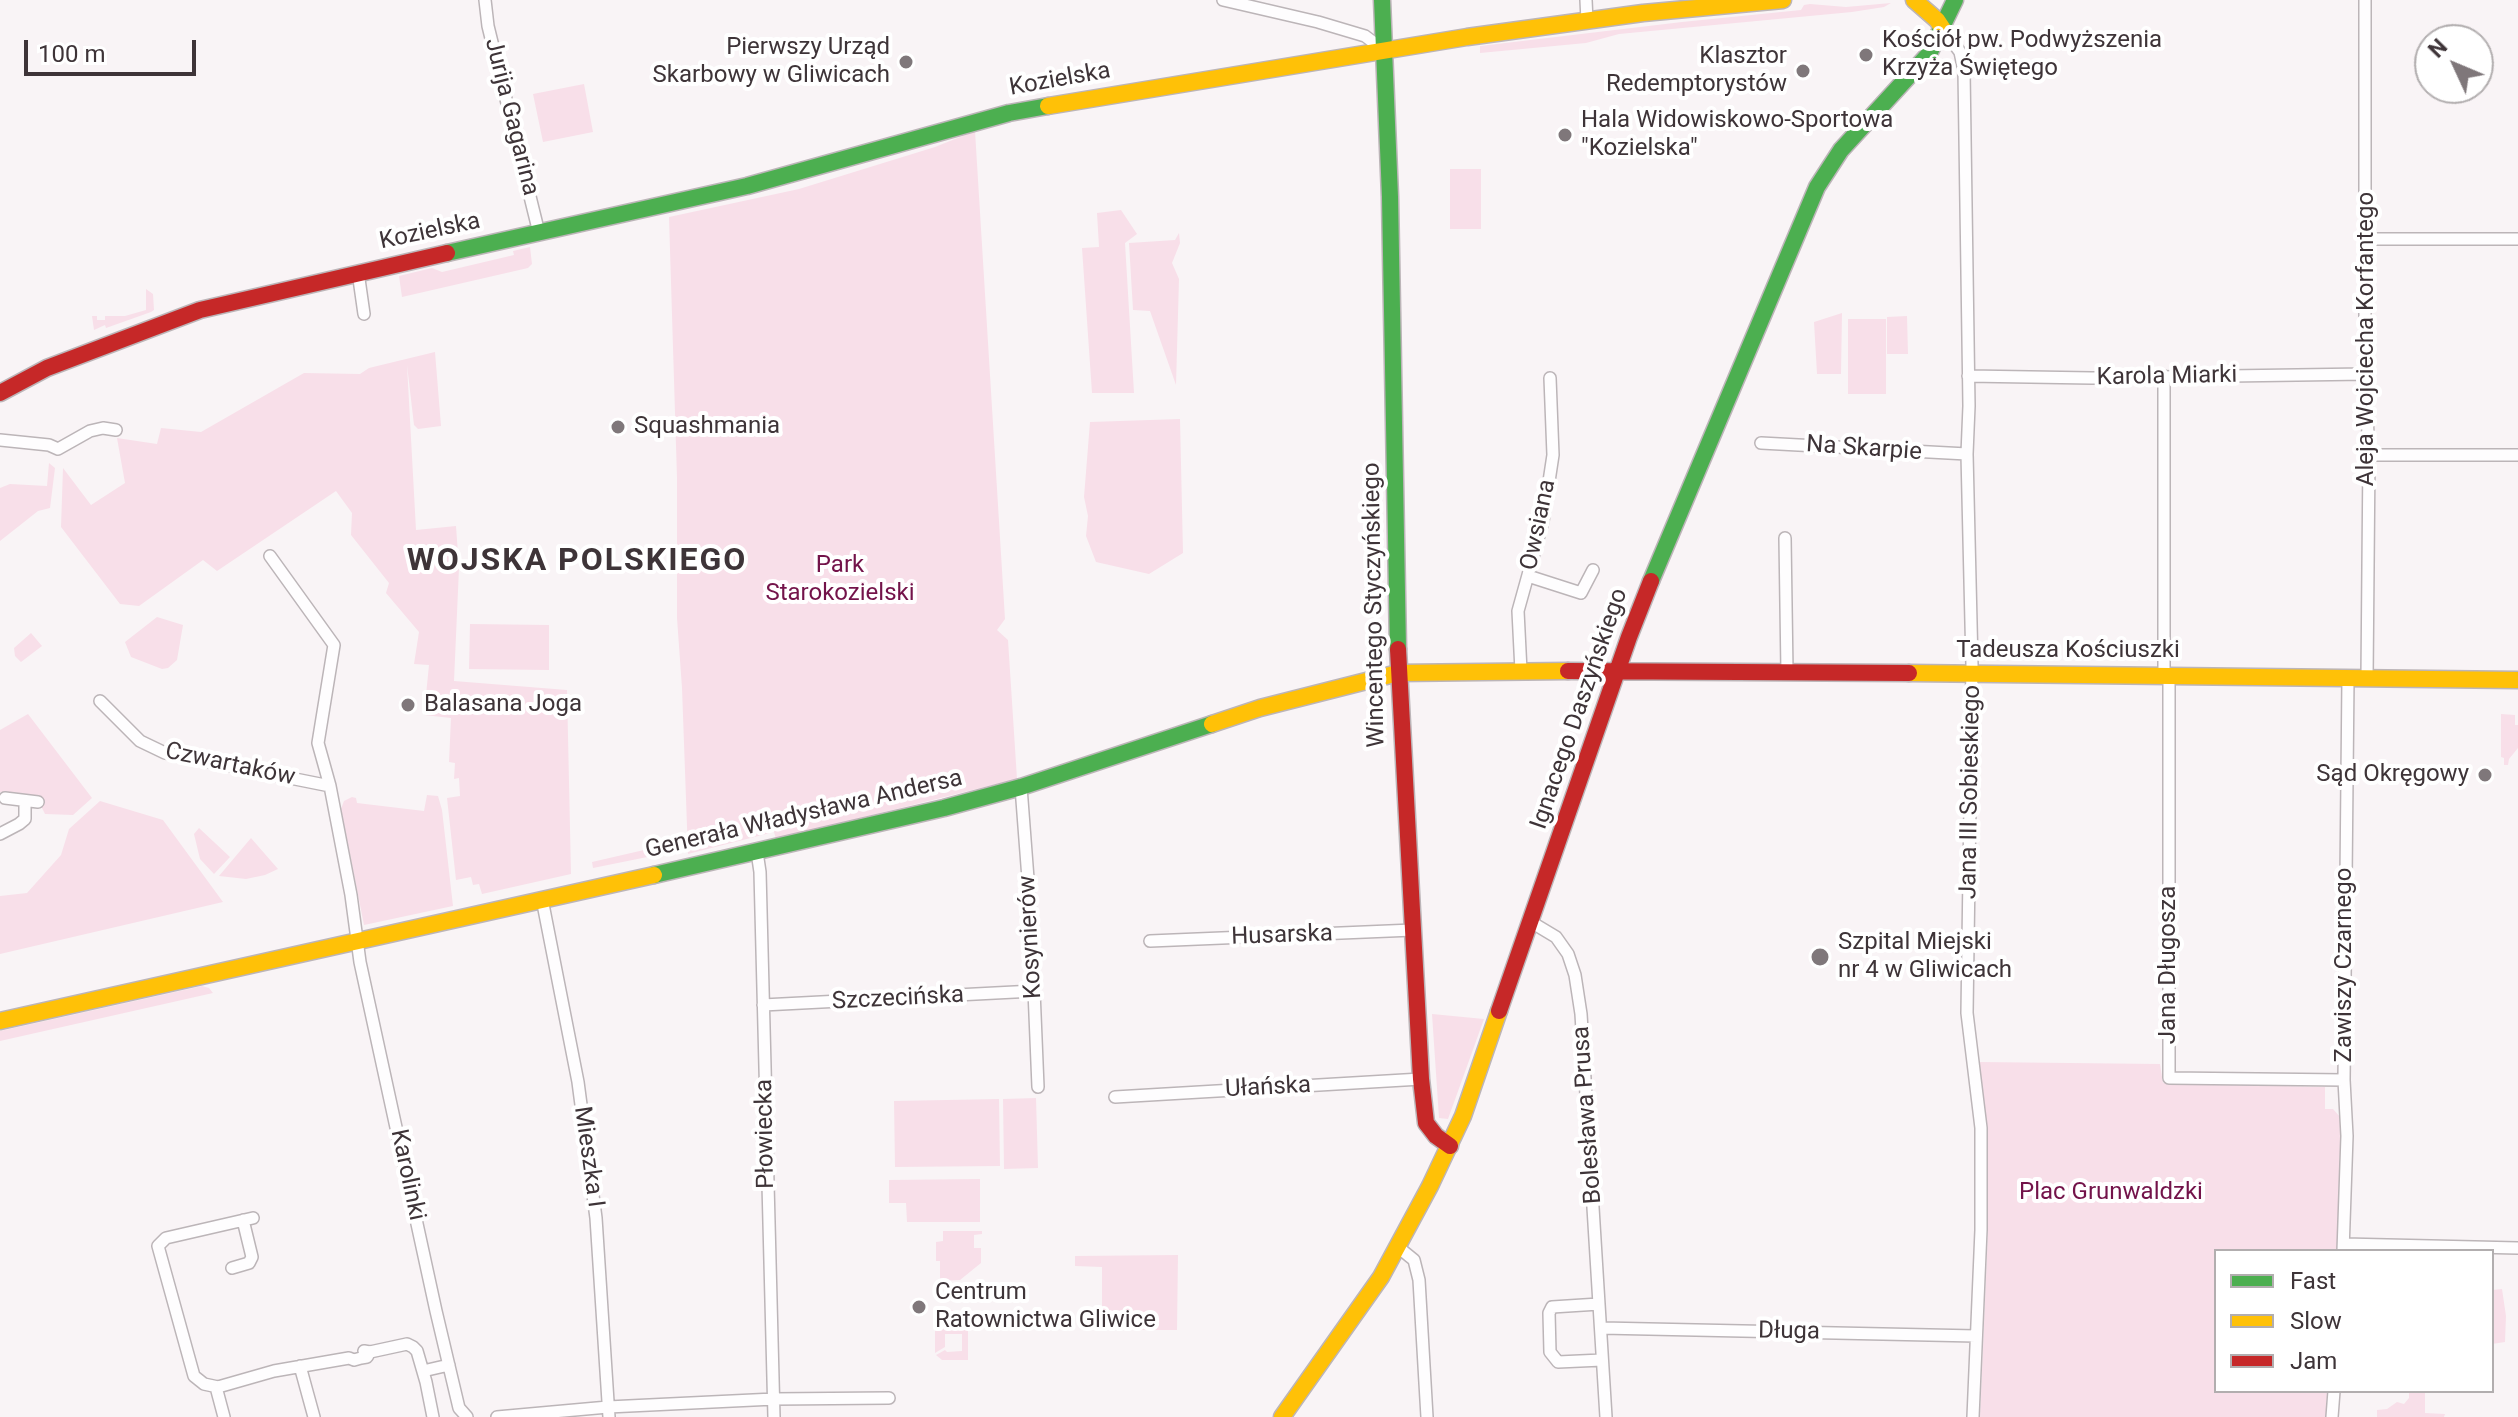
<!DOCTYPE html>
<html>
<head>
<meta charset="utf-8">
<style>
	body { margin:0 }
	#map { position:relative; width:2518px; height:1417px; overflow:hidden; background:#f9f4f6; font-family:Roboto,sans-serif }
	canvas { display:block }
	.legend { position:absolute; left:2214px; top:1249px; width:280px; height:144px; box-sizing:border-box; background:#fff; border:2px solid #b2aeaf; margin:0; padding:10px 14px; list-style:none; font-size:24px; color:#3e3438 }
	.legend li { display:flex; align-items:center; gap:16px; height:40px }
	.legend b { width:40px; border:2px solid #b2aeaf }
	.north { position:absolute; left:2414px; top:24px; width:80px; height:80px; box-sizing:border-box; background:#fff; border:2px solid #b2aeaf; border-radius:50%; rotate:314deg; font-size:22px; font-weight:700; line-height:32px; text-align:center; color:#3e3438 }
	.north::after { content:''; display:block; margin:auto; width:28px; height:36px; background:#7f777a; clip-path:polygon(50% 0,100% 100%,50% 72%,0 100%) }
	.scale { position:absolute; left:24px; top:40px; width:172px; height:36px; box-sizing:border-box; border:4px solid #3e3438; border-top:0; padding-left:10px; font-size:24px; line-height:28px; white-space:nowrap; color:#3e3438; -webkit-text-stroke:6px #fff; paint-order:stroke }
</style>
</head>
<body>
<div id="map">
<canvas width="2518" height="1417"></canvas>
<ul class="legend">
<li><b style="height:10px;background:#4caf50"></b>Fast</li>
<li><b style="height:10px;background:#ffc107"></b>Slow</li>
<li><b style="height:10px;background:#c62828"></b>Jam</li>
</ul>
<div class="north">N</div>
<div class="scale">100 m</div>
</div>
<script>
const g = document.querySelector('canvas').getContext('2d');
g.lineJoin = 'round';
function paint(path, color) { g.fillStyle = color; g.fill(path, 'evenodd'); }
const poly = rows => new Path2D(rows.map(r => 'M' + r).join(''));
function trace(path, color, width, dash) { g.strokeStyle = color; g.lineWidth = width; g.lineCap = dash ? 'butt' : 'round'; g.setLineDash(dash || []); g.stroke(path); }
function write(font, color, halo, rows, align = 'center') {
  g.font = font + ' Roboto,sans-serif'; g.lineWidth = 8; g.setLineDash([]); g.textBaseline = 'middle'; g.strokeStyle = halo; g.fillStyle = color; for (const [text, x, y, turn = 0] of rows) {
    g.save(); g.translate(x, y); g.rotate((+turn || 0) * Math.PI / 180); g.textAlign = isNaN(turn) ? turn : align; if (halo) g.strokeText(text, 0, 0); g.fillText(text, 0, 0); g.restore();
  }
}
const green = poly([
	[1891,3,1884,7,1852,12,1619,34,1586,43,1480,53,1480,46,1682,22,1801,10,1804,5,1810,4,1846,7],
	[584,84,593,132,543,142,533,94],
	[975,131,1005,619,997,630,1008,640,1017,779,776,839,774,832,688,854,682,688,677,618,677,478,669,217,799,189,935,147],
	[1450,169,1481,169,1481,229,1450,229],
	[1121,210,1137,234,1125,243,1134,393,1092,393,1082,248,1099,247,1097,213],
	[1179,233,1180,243,1172,263,1179,279,1176,385,1150,311,1133,310,1129,243,1175,240],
	[530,247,532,264,528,268,402,297,399,276,432,268,442,272,514,255,513,251],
	[146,289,153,294,154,310,151,312,106,328,105,325,94,330,92,316,97,316,97,320,105,320,105,316,125,316,146,310],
	[1842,313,1841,374,1817,374,1814,322],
	[1907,316,1908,354,1887,354,1887,317],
	[1848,319,1886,319,1886,394,1848,394],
	[435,352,441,426,418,429,414,425,407,365,416,530,456,526,459,568,454,681,567,690,571,874,482,894,479,884,473,885,471,877,456,880,447,798,460,796,459,778,454,779,455,763,449,762,451,718,424,715,429,665,414,664,419,632,386,593,389,583,351,535,352,513,336,491,217,571,203,560,139,606,120,604,61,527,63,468,91,505,125,483,117,438,157,444,161,428,201,432,304,373,360,374,369,368],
	[1180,419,1183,553,1149,574,1096,562,1086,536,1088,516,1084,497,1090,422],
	[49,463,55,468,50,508,38,511,0,541,0,488,10,484,47,486],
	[157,617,183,625,177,660,168,668,162,669,131,657,125,642],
	[470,624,549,625,549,670,469,669],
	[31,633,42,646,21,662,15,656,14,648],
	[28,714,92,798,73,815,45,814,36,796,0,792,0,730],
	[2501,714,2515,715,2515,725,2518,725,2518,748,2509,759,2508,765,2504,765,2504,758,2501,757],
	[427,795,438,796,442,810,453,906,364,925,341,809,344,801,352,797,356,798,357,803,424,811],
	[100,801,163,820,223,902,0,954,0,896,27,893,61,855,69,829],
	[199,828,230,857,214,874,200,859,194,834],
	[251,838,278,869,265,875,246,879,219,876],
	[660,843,670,847,672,852,593,868,592,862,644,850,647,846],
	[202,986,209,988,213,993,0,1041,0,1031],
	[1432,1014,1484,1019,1448,1119,1439,1118],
	[1979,1062,2160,1064,2163,1083,2325,1087,2325,1109,2333,1109,2341,1118,2337,1251,2216,1251,2216,1391,2327,1391,2326,1417,1980,1417,1988,1232,1988,1145],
	[1036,1098,1038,1168,1004,1169,1003,1099],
	[999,1099,1000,1166,895,1167,894,1101],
	[980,1179,980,1222,907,1222,906,1203,889,1203,889,1180],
	[943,1231,982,1231,982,1234,974,1235,974,1248,981,1248,981,1263,960,1280,940,1281,940,1261,936,1261,936,1242,943,1241],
	[1178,1255,1177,1330,1102,1330,1102,1267,1075,1266,1075,1256],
	[2502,1289,2506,1316,2505,1342,2492,1344,2492,1290],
	[944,1309,960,1311,968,1321,968,1360,942,1360,936,1355,945,1350,947,1352,962,1351,962,1334,945,1334,945,1347,935,1353,935,1318,938,1312],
	[2409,1391,2425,1391,2425,1413,2445,1414,2444,1417,2377,1417,2377,1410,2387,1409,2397,1402,2404,1404,2409,1398]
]);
const street = poly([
	[485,0,488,26,539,233],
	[1223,0,1318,22,1365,36,1385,51],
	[1586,0,1587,21],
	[2365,0,2365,374,2369,455,2367,678],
	[1943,29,1960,52,1964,71,1969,406,1967,454,1972,665,1967,1013,1981,1128,1981,1230,1973,1417],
	[2367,239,2518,239],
	[358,272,364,314],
	[1968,376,2092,378,2365,374],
	[2164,376,2164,676],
	[0,440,49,445,58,449,90,431,103,428,116,430],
	[1761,443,1967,454],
	[2369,455,2518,455],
	[1785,538,1787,672],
	[270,556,334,645,318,743,330,786,351,895,360,962,436,1311,459,1408,467,1417],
	[1528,576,1581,593,1593,570],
	[1521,671,1518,611,1543,521,1553,455,1550,378],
	[2169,676,2169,1078,2344,1080],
	[100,701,140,741,165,753,330,786],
	[1021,787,1031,918,1038,1087],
	[5,798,38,802],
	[0,834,19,824,25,819,25,801],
	[757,852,760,872,774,1417],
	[542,899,578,1082,596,1218,609,1417],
	[1531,922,1556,937,1568,954,1575,975,1581,1014,1606,1417],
	[1150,941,1413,930],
	[763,1005,1034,991],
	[1115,1097,1421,1079],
	[253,1218,166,1238,158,1246,194,1376,204,1384,218,1387,274,1371,349,1358,354,1360,361,1358,367,1357,370,1352],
	[2344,1244,2518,1248],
	[1398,1247,1414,1260,1419,1280,1427,1417],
	[2343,1251,2347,1136,2344,1080,2348,678],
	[232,1268,249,1263,252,1257,243,1220],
	[1599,1304,1552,1307,1549,1313,1550,1352,1558,1362,1602,1360],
	[1602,1328,1976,1336],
	[364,1351,370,1352,407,1344,413,1347,417,1351,426,1382,433,1417],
	[300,1366,314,1417],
	[423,1371,449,1365],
	[216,1387,224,1417],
	[497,1417,608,1407,774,1399,889,1398],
	[2332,1417,2334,1391]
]);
const fast = poly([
	[1382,0,1390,197,1398,649],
	[447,253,747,186,1009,113,1048,106],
	[1651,581,1817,187,1841,150,1929,54,1955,0],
	[654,875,944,808,1021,787,1212,724]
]);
const slow = poly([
	[1914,0,1937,20,1943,29],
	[1048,106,1467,37,1643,13,1783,0],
	[1909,673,2518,680],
	[1212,724,1260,708,1398,673,1568,671],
	[0,1021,654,875],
	[1282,1417,1381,1277,1430,1186,1463,1116,1499,1011]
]);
const jam = poly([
	[0,393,47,368,200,310,447,253],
	[1398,649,1421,1079,1426,1123,1436,1136,1450,1146],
	[1568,671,1909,673],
	[1499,1011,1629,637,1651,581]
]);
const markers = [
	[1866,55,8,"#7f777a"],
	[906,62,8,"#7f777a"],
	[1803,71,8,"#7f777a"],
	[1565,135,8,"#7f777a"],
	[618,427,8,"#7f777a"],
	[408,705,8,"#7f777a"],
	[2485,775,8,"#7f777a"],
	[1820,957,10,"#7f777a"],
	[919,1307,8,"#7f777a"]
];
const poiNames = [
	["Kościół pw. Podwyższenia",1882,41],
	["Krzyża Świętego",1882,69],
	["Pierwszy Urząd",890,48,"right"],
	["Skarbowy w Gliwicach",890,76,"right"],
	["Klasztor",1787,57,"right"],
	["Redemptorystów",1787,85,"right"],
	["Hala Widowiskowo-Sportowa",1581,121],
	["\"Kozielska\"",1581,149],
	["Squashmania",634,427],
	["Balasana Joga",424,705],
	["Sąd Okręgowy",2469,775,"right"],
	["Szpital Miejski",1838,943],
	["nr 4 w Gliwicach",1838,971],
	["Centrum",935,1293],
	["Ratownictwa Gliwice",935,1321]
];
const streetNames = [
	["Kozielska",1060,80,-10],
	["Jurija Gagarina",511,117,76],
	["Kozielska",430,232,-12],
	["Aleja Wojciecha Korfantego",2367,339,-90],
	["Karola Miarki",2167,377,-1],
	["Na Skarpie",1864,449,4],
	["Owsiana",1539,525,-78],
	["Wincentego Styczyńskiego",1375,605,-91],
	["Tadeusza Kościuszki",2068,651],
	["Ignacego Daszyńskiego",1580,709,-71],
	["Czwartaków",230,765,12],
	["Jana III Sobieskiego",1971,792,-89],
	["Generała Władysława Andersa",804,815,-13],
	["Husarska",1282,936,-2],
	["Kosynierów",1031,937,-93],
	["Jana Długosza",2169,965,-90],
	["Zawiszy Czarnego",2345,965,-90],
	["Szczecińska",898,999,-3],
	["Ułańska",1268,1088,-3],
	["Bolesława Prusa",1588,1115,-94],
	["Płowiecka",766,1134,-91],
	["Mieszka I",588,1157,82],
	["Karolinki",407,1175,78],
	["Długa",1789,1332,1]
];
const parkNames = [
	["Park",840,566],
	["Starokozielski",840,594],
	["Plac Grunwaldzki",2111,1193]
];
const districtNames = [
	["WOJSKA POLSKIEGO",577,562]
];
paint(green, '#f8dfe9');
trace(street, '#bcb5b8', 14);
trace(fast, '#bcb5b8', 19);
trace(slow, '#bcb5b8', 19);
trace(jam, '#bcb5b8', 19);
trace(street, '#fefdfe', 11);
trace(fast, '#4caf50', 16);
trace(slow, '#ffc107', 16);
trace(jam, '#c62828', 16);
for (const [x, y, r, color] of markers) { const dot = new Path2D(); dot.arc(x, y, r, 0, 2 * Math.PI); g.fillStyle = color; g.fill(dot); trace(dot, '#fff', 3); }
write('24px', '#3e3438', '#fff', poiNames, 'left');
write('24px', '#3e3438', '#fff', streetNames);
write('24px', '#73134a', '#fff', parkNames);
g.letterSpacing = '2px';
write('bold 32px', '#3e3438', '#fff', districtNames);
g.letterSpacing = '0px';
</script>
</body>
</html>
